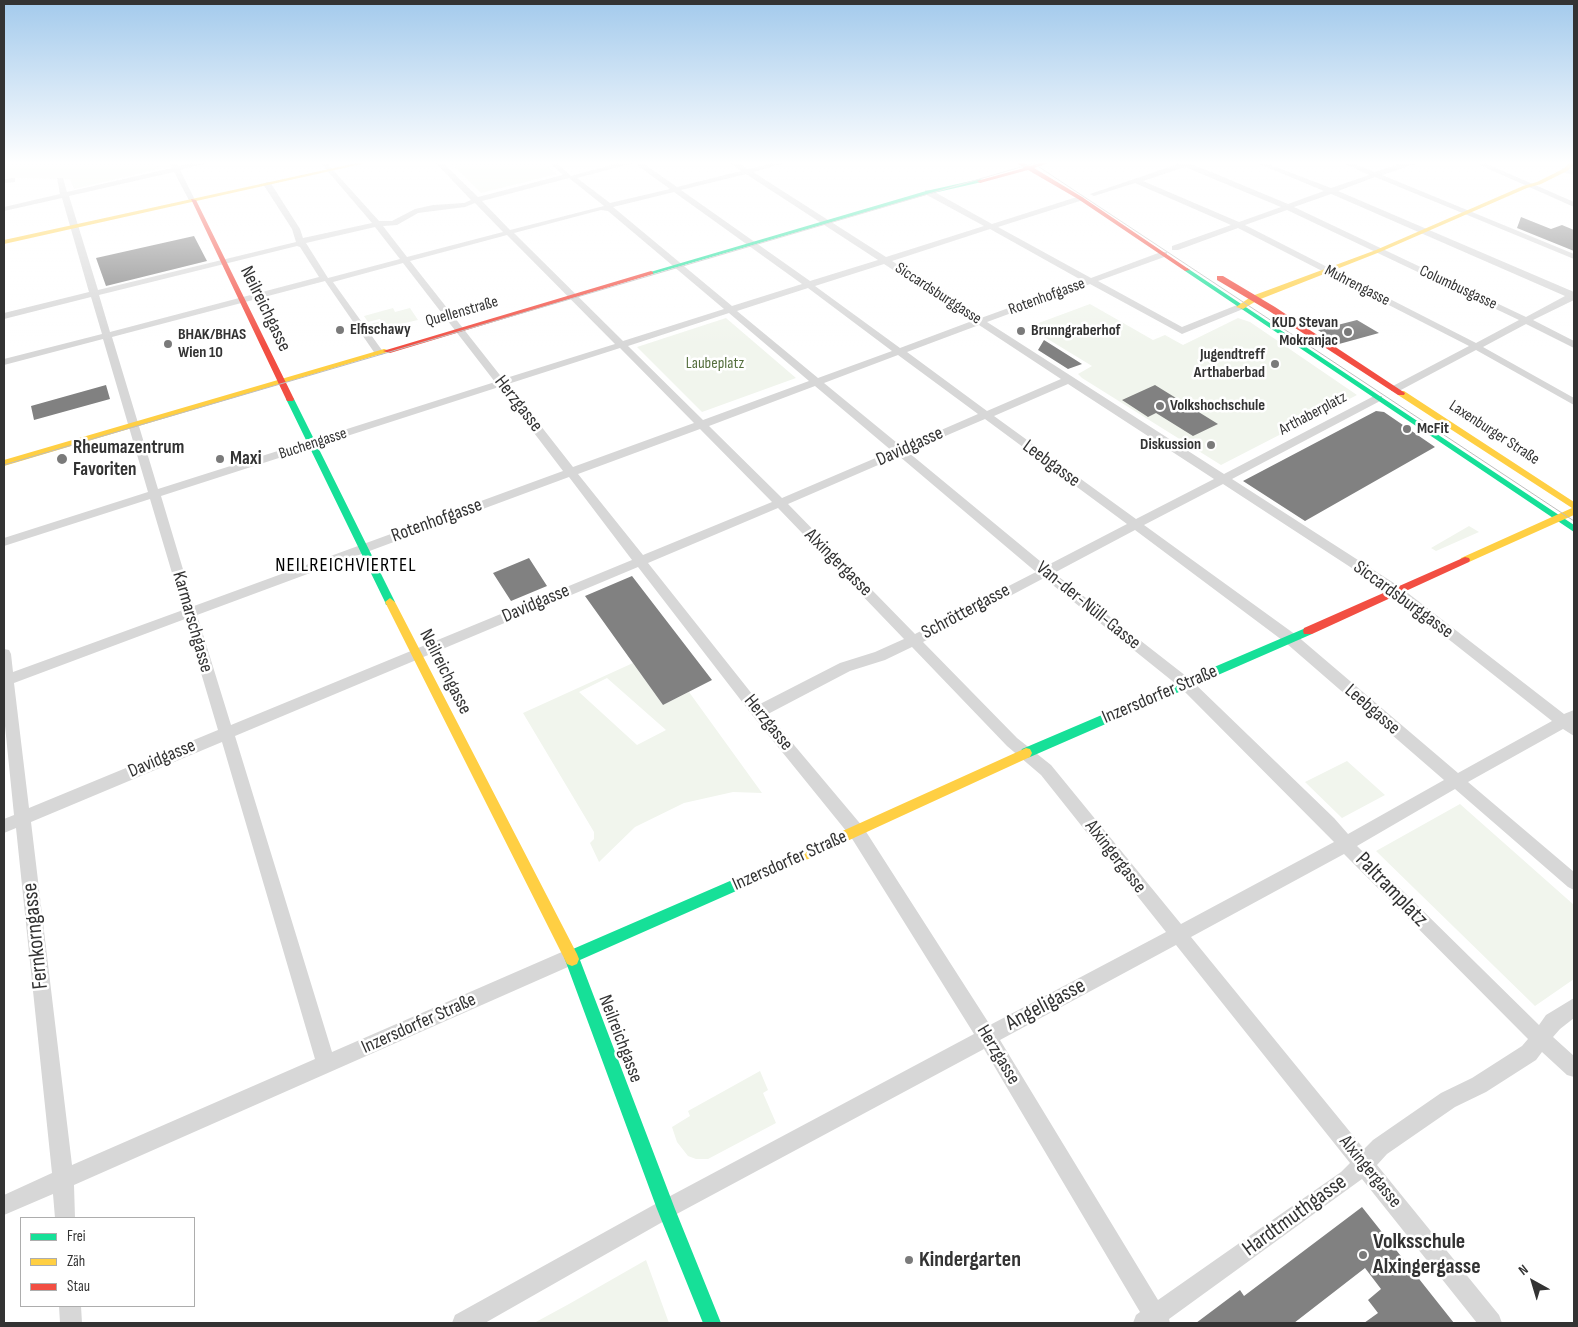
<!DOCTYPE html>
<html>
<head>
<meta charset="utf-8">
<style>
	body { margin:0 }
	#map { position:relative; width:1578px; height:1327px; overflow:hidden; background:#fff; font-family:"Sofia Sans Condensed",sans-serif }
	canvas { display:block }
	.frame { position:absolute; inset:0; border:5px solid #333; pointer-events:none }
	.legend { position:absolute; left:20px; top:1217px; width:175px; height:90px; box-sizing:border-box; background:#fff; border:1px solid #adadad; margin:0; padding:6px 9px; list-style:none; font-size:15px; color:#333 }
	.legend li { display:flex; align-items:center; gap:10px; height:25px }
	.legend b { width:25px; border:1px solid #adadad }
	.north { position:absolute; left:1508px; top:1257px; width:50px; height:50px; -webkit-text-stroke:4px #fff; paint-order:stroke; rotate:321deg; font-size:14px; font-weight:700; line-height:20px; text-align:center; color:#333 }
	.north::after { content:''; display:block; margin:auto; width:18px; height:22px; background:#333; clip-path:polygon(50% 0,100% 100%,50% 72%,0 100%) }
</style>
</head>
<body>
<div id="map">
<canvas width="1578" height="1327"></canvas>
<div class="frame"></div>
<ul class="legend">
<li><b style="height:6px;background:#16e098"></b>Frei</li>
<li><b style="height:6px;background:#ffcf43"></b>Zäh</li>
<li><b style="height:6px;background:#f24e42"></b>Stau</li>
</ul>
<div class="north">N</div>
</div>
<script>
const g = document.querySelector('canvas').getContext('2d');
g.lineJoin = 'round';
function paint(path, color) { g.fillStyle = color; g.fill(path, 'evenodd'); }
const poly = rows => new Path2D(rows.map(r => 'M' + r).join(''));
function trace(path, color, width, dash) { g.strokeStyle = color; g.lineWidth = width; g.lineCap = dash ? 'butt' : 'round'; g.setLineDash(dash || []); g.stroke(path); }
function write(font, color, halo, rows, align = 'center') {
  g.font = font + ' "Sofia Sans Condensed",sans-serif'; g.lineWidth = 5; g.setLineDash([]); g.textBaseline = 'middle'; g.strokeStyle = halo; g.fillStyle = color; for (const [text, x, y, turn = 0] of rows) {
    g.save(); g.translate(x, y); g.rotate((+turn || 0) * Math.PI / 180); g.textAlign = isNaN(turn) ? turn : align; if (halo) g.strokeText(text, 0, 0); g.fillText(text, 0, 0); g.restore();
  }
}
const green = poly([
	[4,161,155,161,159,169,74,189,70,179,4,178],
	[462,161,540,161,557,174,481,193,451,163],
	[1090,304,1153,340,1165,335,1183,345,1238,318,1250,322,1357,395,1221,465,1082,378,1078,374,1092,366,1028,327],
	[393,308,395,312,410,308,418,320,374,330,370,324,381,321,380,319,368,322,364,316],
	[726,318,796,378,702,412,637,347],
	[1469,526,1479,532,1436,551,1431,548],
	[633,663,663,705,689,692,762,793,733,792,684,803,635,827,599,862,590,843,594,839,594,832,523,713],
	[607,678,666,730,637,745,579,692],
	[1347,761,1385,795,1342,818,1305,782],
	[1460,804,1574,905,1574,979,1535,1006,1376,851],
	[760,1071,768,1090,763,1093,776,1123,708,1159,696,1159,688,1156,677,1142,672,1127,690,1116,688,1111],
	[646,1260,669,1323,534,1323,569,1304]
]);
const building = poly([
	[1521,217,1551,229,1562,225,1574,230,1574,251,1517,228],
	[194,236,207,261,106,286,96,258],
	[1357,320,1379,333,1339,344,1318,330],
	[1044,340,1082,364,1068,369,1038,350],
	[106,385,110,399,34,420,31,406],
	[1155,385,1218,424,1193,436,1156,413,1148,417,1122,400],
	[1376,411,1384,412,1435,447,1305,521,1243,481],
	[529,558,547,586,511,601,493,573],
	[632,576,712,680,663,705,585,596],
	[1362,1207,1454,1323,1364,1323,1378,1313,1368,1300,1381,1289,1365,1268,1294,1323,1196,1323,1240,1290,1244,1296]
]);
const street = poly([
	[169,161,175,161,178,166,203,161,214,161,180,170,196,202,190,202,174,172,69,196,98,290,296,242,292,229,263,184,267,182,270,182,300,229,303,238,372,223,319,161,325,161,379,221,392,221,415,209,433,205,464,203,471,200,434,161,441,161,478,197,563,175,548,161,555,161,571,176,626,161,640,161,677,187,741,171,728,161,735,161,748,169,781,161,791,161,753,172,886,257,984,226,925,194,925,190,931,190,992,224,1080,196,1084,198,1083,200,998,227,1091,278,1161,252,1167,252,1167,256,1098,281,1182,327,1237,305,1243,305,1243,309,1182,334,1090,284,987,322,1224,474,1374,396,1382,396,1382,400,1232,479,1400,587,1564,714,1574,710,1574,736,1563,729,1468,782,1574,872,1574,890,1568,887,1455,789,1357,846,1539,1025,1546,1015,1574,998,1574,1018,1560,1029,1553,1037,1574,1056,1574,1077,1567,1075,1542,1052,1536,1060,1486,1092,1455,1107,1387,1154,1377,1165,1499,1315,1502,1323,1477,1323,1362,1179,1169,1319,1170,1323,1133,1323,1136,1315,1140,1312,984,1049,673,1216,485,1323,452,1323,455,1315,659,1202,974,1034,851,837,753,716,638,567,235,736,332,1052,571,948,577,951,580,957,577,963,74,1185,75,1218,55,1218,53,1194,4,1215,4,1195,52,1173,16,828,4,833,4,819,14,815,4,716,4,649,9,650,11,654,13,672,183,610,150,499,4,546,4,538,148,492,103,339,4,365,4,359,102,334,91,297,4,319,4,313,89,292,62,198,4,211,4,207,60,194,57,178,63,178,67,192,172,168,169,161],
	[634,163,670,189,610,203,577,178,634,163],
	[746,174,878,260,810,281,681,190,746,174],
	[569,178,604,206,510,230,482,201,569,178],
	[674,192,802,284,732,306,613,207,674,192],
	[475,203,503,232,407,257,383,226,397,225,418,213,465,207,475,203],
	[601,210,608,211,724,309,623,341,514,233,601,210],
	[375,227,400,259,328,278,306,243,375,227],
	[990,229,1083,281,981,318,892,261,990,229],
	[507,235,615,344,503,379,410,261,507,235],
	[297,246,300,247,319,277,110,332,99,295,297,246],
	[403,263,495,382,158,489,112,337,325,281,376,355,382,355,384,353,333,282,403,263],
	[884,264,972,321,900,348,815,286,884,264],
	[808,288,892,351,818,378,737,311,808,288],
	[729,313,809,381,703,420,628,346,729,313],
	[979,325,1061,379,987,411,907,352,979,325],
	[620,348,694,423,573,467,508,384,620,348],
	[898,355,978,414,902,447,824,383,898,355],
	[1068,384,1214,479,1136,519,994,416,1068,384],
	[815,386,892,451,782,498,709,426,815,386],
	[499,387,563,471,194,606,161,496,499,387],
	[985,419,1127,524,1046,566,908,452,985,419],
	[700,429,772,502,643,555,578,474,700,429],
	[899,456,1036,572,915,634,788,504,899,456],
	[569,477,632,560,231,725,197,615,569,477],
	[1223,484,1390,593,1552,721,1458,773,1296,635,1144,525,1223,484],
	[778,508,904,639,875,652,840,663,760,704,648,563,778,508],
	[1135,530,1286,643,1444,780,1348,834,1334,818,1191,680,1054,573,1135,530],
	[1044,578,1181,688,1334,842,1181,924,1051,765,1017,738,923,642,1044,578],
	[185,619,218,730,29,808,14,683,185,619],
	[912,647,1007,746,1041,775,1166,932,990,1025,863,827,768,714,850,671,885,660,912,647],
	[222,742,315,1059,72,1165,31,822,222,742],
	[1344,854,1528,1039,1522,1046,1472,1078,1441,1093,1373,1140,1364,1149,1191,937,1344,854],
	[1176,945,1350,1163,1341,1172,1158,1300,1000,1040,1176,945],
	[1174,161,1192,161,1192,164,1288,204,1324,191,1252,161,1260,161,1331,188,1369,175,1339,161,1347,161,1375,172,1402,163,1424,161,1382,175,1574,254,1574,259,1375,177,1338,191,1574,292,1574,300,1533,320,1574,341,1574,348,1526,324,1483,347,1574,398,1574,405,1476,350,1399,391,1391,391,1391,387,1469,346,1238,228,1178,250,1172,250,1172,246,1231,225,1135,183,1094,196,1090,194,1178,164,1174,161],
	[1185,167,1281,207,1239,222,1143,181,1185,167],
	[1331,194,1336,196,1565,296,1526,317,1294,207,1331,194],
	[1287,210,1519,320,1476,343,1245,225,1287,210],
	[1471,161,1480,161,1574,202,1574,207,1471,161],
	[1565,168,1574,171,1574,175,1562,172,1562,168,1565,168],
	[12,178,15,178,15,182,4,183,4,179,12,178],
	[59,1306,81,1306,82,1323,60,1323,59,1306]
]);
const fast = poly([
	[980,179,982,180,982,182,929,194,653,274,647,273,926,191,980,179],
	[1187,268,1574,525,1574,532,1185,271,1185,269,1187,268],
	[290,396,294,399,395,602,394,605,386,605,385,602,286,399,290,396],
	[1308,627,1313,631,1312,634,1030,757,1026,758,1022,757,1020,753,1022,749,1308,627],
	[790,855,795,857,797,861,795,865,580,960,675,1209,721,1323,703,1323,657,1209,564,957,566,952,790,855]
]);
const slow = poly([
	[366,161,375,161,4,244,4,240,366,161],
	[1572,161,1574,161,1574,165,1567,171,1541,184,1527,188,1380,252,1258,300,1243,309,1236,307,1252,296,1376,250,1523,186,1537,182,1563,169,1572,161],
	[384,349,391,351,4,466,4,460,384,349],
	[1398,391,1404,391,1574,502,1574,515,1469,562,1461,562,1460,560,1461,558,1572,508,1398,395,1398,391],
	[390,598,395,602,577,954,579,959,577,964,572,966,567,964,385,602,390,598],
	[1026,748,1030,749,1032,753,1030,757,795,865,790,867,785,865,783,861,785,857,1026,748]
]);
const jam = poly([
	[1014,161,1020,161,1030,166,1046,161,1054,161,1034,168,1082,197,1190,270,1185,271,1078,199,1028,170,980,183,977,181,1024,168,1014,161],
	[191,199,196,200,294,399,293,401,287,401,286,399,191,199],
	[651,271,653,272,653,274,390,353,383,351,651,271],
	[1217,276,1223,276,1275,307,1405,393,1404,395,1398,395,1269,311,1217,280,1217,276],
	[1465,557,1469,558,1470,560,1469,562,1312,634,1304,634,1303,631,1304,628,1465,557]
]);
const tram = poly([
	[1030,161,1574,521],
	[4,465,1041,161]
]);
const markers = [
	[340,330,5,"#7a7a7a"],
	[1021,331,5,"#7a7a7a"],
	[1348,332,5,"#7a7a7a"],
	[168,344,5,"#7a7a7a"],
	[1275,364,5,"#7a7a7a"],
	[1160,406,5,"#7a7a7a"],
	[1407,429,5,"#7a7a7a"],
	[1211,445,5,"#7a7a7a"],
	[62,459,6,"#7a7a7a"],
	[220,459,5,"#7a7a7a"],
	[1363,1255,5,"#7a7a7a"],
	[909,1260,5,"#7a7a7a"]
];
const farStreetnames = [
	["Muhrengasse",1357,286,27],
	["Columbusgasse",1458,288,25],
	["Siccardsburggasse",938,294,33],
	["Rotenhofgasse",1047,297,-20],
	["Quellenstraße",462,312,-16],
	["Arthaberplatz",1313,414,-28],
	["Laxenburger Straße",1494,433,33],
	["Buchengasse",313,444,-18]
];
const farPoinames = [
	["KUD Stevan",1338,323,"right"],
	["Mokranjac",1338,341,"right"],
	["Elfischawy",350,330],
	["Brunngraberhof",1031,331],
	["BHAK/BHAS",178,335],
	["Wien 10",178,353],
	["Jugendtreff",1265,355,"right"],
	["Arthaberbad",1265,373,"right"],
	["Volkshochschule",1170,406],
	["McFit",1417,429],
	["Diskussion",1201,445,"right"]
];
const farParknames = [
	["Laubeplatz",715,364]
];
const streetNames = [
	["Neilreichgasse",265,309,64],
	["Herzgasse",518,404,52],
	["Davidgasse",910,447,-24],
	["Leebgasse",1051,464,36],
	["Rotenhofgasse",437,521,-20],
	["Alxingergasse",838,563,45],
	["Siccardsburggasse",1403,600,36],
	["Davidgasse",536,604,-23],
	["Van-der-Nüll-Gasse",1088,606,39],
	["Schröttergasse",966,612,-28],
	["Karmarschgasse",192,622,74],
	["Neilreichgasse",445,672,63],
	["Inzersdorfer Straße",1160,695,-23],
	["Leebgasse",1372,710,41],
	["Herzgasse",768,723,51],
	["Davidgasse",162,759,-23],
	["Alxingergasse",1115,857,52],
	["Inzersdorfer Straße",790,861,-24],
	["Inzersdorfer Straße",419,1024,-24],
	["Neilreichgasse",620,1039,69],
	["Herzgasse",998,1055,59],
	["Alxingergasse",1370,1172,51]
];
const poiNames = [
	["Rheumazentrum",73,448],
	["Favoriten",73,470],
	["Maxi",230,459]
];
const neighbourhoodNames = [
	["NEILREICHVIERTEL",346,566]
];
const nearStreetnames = [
	["Paltramplatz",1391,890,46],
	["Fernkorngasse",36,936,-96],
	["Angeligasse",1046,1005,-28],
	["Hardtmuthgasse",1295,1216,-36]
];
const nearPoinames = [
	["Volksschule",1373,1242],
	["Alxingergasse",1373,1267],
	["Kindergarten",919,1260]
];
paint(green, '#f1f5ed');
paint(building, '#818181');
paint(street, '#d7d7d7');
paint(fast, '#16e098');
paint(slow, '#ffcf43');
paint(jam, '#f24e42');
trace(tram, '#bebebe', 1);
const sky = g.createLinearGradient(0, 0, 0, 346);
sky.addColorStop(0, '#a3caec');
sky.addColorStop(0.47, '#fff');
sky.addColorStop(1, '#ffffff00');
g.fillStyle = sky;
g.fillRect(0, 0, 1578, 346);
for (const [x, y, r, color] of markers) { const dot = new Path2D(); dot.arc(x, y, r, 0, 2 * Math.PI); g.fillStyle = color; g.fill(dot); trace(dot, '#fff', 2); }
write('16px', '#333', '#fff', farStreetnames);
write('bold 16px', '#333', '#fff', farPoinames, 'left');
write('16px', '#56703f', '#fff', farParknames);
write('19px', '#333', '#fff', streetNames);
write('bold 19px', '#333', '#fff', poiNames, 'left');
g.letterSpacing = '1px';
write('20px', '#000', '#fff', neighbourhoodNames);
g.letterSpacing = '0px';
write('22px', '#333', '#fff', nearStreetnames);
write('bold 22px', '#333', '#fff', nearPoinames, 'left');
</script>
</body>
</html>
